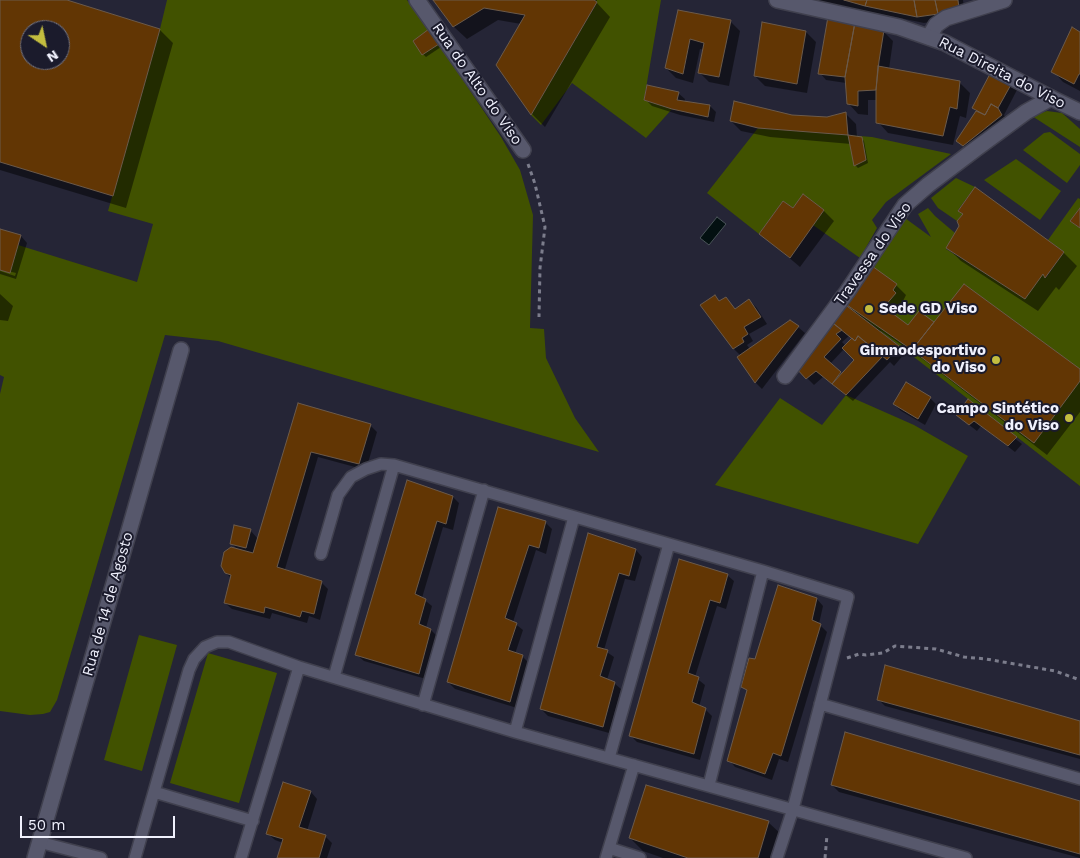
<!DOCTYPE html>
<html>
<head>
<meta charset="utf-8">
<style>
	body { margin:0 }
	#map { position:relative; width:1080px; height:858px; overflow:hidden; background:#252536; font-family:"Work Sans",sans-serif }
	canvas { display:block }
	.north { position:absolute; left:20px; top:20px; width:50px; height:50px; box-sizing:border-box; background:#1b1b2c; border:1px solid #707180; border-radius:50%; rotate:146deg; font-size:14px; font-weight:700; line-height:20px; text-align:center; color:#f0f1fd }
	.north::after { content:''; display:block; margin:auto; width:18px; height:22px; background:#c3bd3f; clip-path:polygon(50% 0,100% 100%,50% 72%,0 100%) }
	.scale { position:absolute; left:20px; top:816px; width:155px; height:22px; box-sizing:border-box; border:2px solid #f0f1fd; border-top:0; padding-left:6px; font-size:15px; line-height:18px; white-space:nowrap; color:#f0f1fd; -webkit-text-stroke:4px #1b1b2c; paint-order:stroke }
</style>
</head>
<body>
<div id="map">
<canvas width="1080" height="858"></canvas>
<div class="north">N</div>
<div class="scale">50 m</div>
</div>
<script>
const g = document.querySelector('canvas').getContext('2d');
g.lineJoin = 'round';
function paint(path, color) { g.fillStyle = color; g.fill(path, 'evenodd'); }
const poly = rows => new Path2D(rows.map(r => 'M' + r).join(''));
function trace(path, color, width, dash) { g.strokeStyle = color; g.lineWidth = width; g.lineCap = dash ? 'butt' : 'round'; g.setLineDash(dash || []); g.stroke(path); }
function write(font, color, halo, rows, align = 'center') {
  g.font = font + ' "Work Sans",sans-serif'; g.lineWidth = 4; g.setLineDash([]); g.textBaseline = 'middle'; g.strokeStyle = halo; g.fillStyle = color; for (const [text, x, y, turn = 0] of rows) {
    g.save(); g.translate(x, y); g.rotate((+turn || 0) * Math.PI / 180); g.textAlign = isNaN(turn) ? turn : align; if (halo) g.strokeText(text, 0, 0); g.fillText(text, 0, 0); g.restore();
  }
}
const green = poly([
	[167,0,407,0,429,29,501,137,520,170,533,215,530,328,544,329,546,358,575,418,599,452,218,341,165,335,57,700,50,712,43,714,30,715,0,711,0,394,4,377,0,375,0,270,10,272,18,245,137,282,153,224,108,211,160,29],
	[594,0,661,0,644,100,672,109,646,138,572,83,541,125,531,115,597,3],
	[1047,111,1062,113,1080,129,1080,147,1032,116],
	[758,128,872,137,951,154,886,202,872,220,877,228,860,258,813,225,824,210,803,195,793,208,783,201,759,234,707,193],
	[1050,132,1080,154,1080,165,1067,183,1023,150,1044,133],
	[1016,159,1061,191,1040,220,984,180],
	[956,178,975,187,958,210,963,214,957,221,938,208,931,198],
	[1078,198,1080,199,1080,208,1070,221,1080,228,1080,486,847,305,872,266,898,213,931,237,918,214,928,208,935,216,955,233,946,249,1025,299,1043,274,1046,278,1064,252,1048,240],
	[846,395,914,425,968,456,918,544,715,485,780,398,822,425],
	[139,635,177,645,142,771,104,760],
	[208,653,277,673,239,803,170,783]
]);
const water = poly([
	[717,217,726,224,709,245,700,238,717,217]
]);
const shadow = poly([
	[0,0,63,0,160,30,173,43,126,208,0,170],
	[30,30,60,30,60,60,30,60],
	[435,0,597,0,597,3,610,17,545,127,532,114,497,65,521,24,498,20,467,39,453,26],
	[814,0,963,0,965,16,924,23,832,4,832,6,817,3],
	[679,12,730,21,740,31,729,86,709,82,699,72,704,50,700,49,693,83,676,78,666,68],
	[883,31,893,41,889,69,960,83,970,93,966,118,960,116,953,145,888,133,878,122,877,100,868,100,868,115,858,114,848,103,846,83,826,80,820,73],
	[806,32,816,42,807,93,765,86,755,76],
	[1080,33,1080,91,1063,82,1053,71],
	[432,34,441,47,426,57,423,54],
	[993,71,1018,88,1004,115,1008,122,971,152,958,141,977,112,973,108],
	[678,93,685,99,684,103,710,106,716,112,714,122,680,115,652,106,645,99],
	[846,114,856,124,857,137,861,138,864,141,868,163,858,168,855,165,851,144,770,137,741,131,731,121,792,116,828,119],
	[975,188,1064,253,1077,266,1059,290,1056,287,1038,311,961,261,948,248,961,226],
	[803,196,824,211,834,221,800,267,761,234,793,210],
	[0,230,21,236,27,243,16,279,0,274,0,271,15,276,16,273,0,269],
	[896,285,906,295,903,301,905,304,894,317,908,326,919,312,934,324,1080,370,1080,412,1047,455,924,360,881,331,880,333,905,353,894,366,890,362,853,401,823,377,814,385,797,368,855,312,848,305],
	[849,336,853,339,846,346,842,342],
	[844,349,855,360,841,374,830,364],
	[0,294,13,306,8,321,0,320],
	[715,296,720,302,726,299,736,310,749,300,756,307,767,324,749,334,753,341,747,345,750,349,798,327,805,333,762,389,756,383,739,357,741,356,734,349],
	[930,398,936,404,925,425,901,411,894,404],
	[968,401,1022,444,1015,452,981,426,977,431,964,421],
	[299,405,370,425,377,432,366,470,318,457,285,569,321,582,328,589,320,620,309,616,307,623,272,613,270,619,232,609,225,603,232,579,226,573,238,550,231,543,250,530,258,539],
	[407,481,453,497,459,503,453,530,443,527,422,598,432,606,426,628,431,630,437,636,426,679,364,661,357,655],
	[499,509,545,522,552,529,546,554,536,550,513,622,523,630,515,654,522,656,529,663,517,708,455,689,448,682],
	[588,534,636,550,642,557,635,581,625,579,604,650,614,657,607,680,614,683,621,689,609,733,548,716,541,709],
	[680,560,727,575,734,581,726,609,717,606,695,677,705,685,699,707,705,709,712,716,700,760,637,742,630,735],
	[817,599,823,606,819,624,827,632,788,762,779,759,772,780,735,767,729,760,748,692,743,686],
	[878,699,1080,722,1080,759,885,706],
	[284,784,311,792,317,799,307,831,325,836,332,843,327,858,278,858,283,843,275,840,268,834],
	[832,785,1080,802,1080,858,839,792],
	[768,822,782,835,775,858,663,858,643,851,630,838]
]);
const building = poly([
	[0,0,67,0,160,29,113,196,0,162,0,0],
	[30,30,60,30,60,60,30,60,30,30],
	[433,0,594,0,597,2,531,115,496,65,525,15,484,8,453,27,433,0],
	[844,0,867,0,865,6,844,0],
	[867,0,914,0,917,17,865,6,867,0],
	[914,0,935,0,938,14,917,17,914,0],
	[935,0,958,0,959,9,938,14,935,0],
	[678,10,731,20,719,77,698,73,704,43,690,39,683,74,665,68,678,10],
	[829,11,856,17,845,77,818,74,829,11],
	[762,22,806,31,797,84,754,76,762,22],
	[855,22,884,30,879,61,876,90,858,91,858,106,847,104,845,77,855,22],
	[1072,27,1080,32,1080,74,1079,74,1074,84,1051,72,1072,27],
	[429,29,439,44,422,55,413,41,429,29],
	[878,66,960,81,957,109,950,107,943,136,876,123,876,90,878,66],
	[992,70,1013,81,998,108,991,104,985,115,972,108,992,70],
	[647,85,679,92,677,100,710,105,708,117,672,109,644,100,647,85],
	[734,101,792,115,827,117,846,112,848,135,758,128,730,121,734,101],
	[991,104,998,108,1002,115,963,146,956,141,976,111,985,115,991,104],
	[848,135,862,137,866,160,854,166,848,135],
	[975,187,1064,252,1045,278,1043,274,1025,299,946,248,959,226,957,221,963,214,958,211,975,187],
	[803,194,824,210,790,258,759,234,783,201,793,208,803,194],
	[1080,208,1080,228,1070,221,1080,208],
	[0,229,21,235,10,273,0,270,0,229],
	[872,266,897,284,893,290,896,293,884,307,908,325,919,311,934,322,912,350,847,305,872,266],
	[964,284,1080,369,1080,381,1034,443,912,350,964,284],
	[715,295,719,301,726,297,735,309,749,299,761,317,744,327,748,334,742,338,744,342,733,349,700,305,715,295],
	[843,303,899,346,887,360,858,336,855,341,829,320,843,303],
	[790,320,799,326,755,383,737,357,790,320],
	[829,320,842,330,836,334,841,339,824,357,841,372,832,384,816,371,806,379,796,368,829,320],
	[858,336,883,356,846,395,832,384,854,360,842,348,852,338,855,341,858,336],
	[906,382,931,397,918,419,893,404,906,382],
	[968,399,1017,437,1008,446,974,421,969,425,956,415,968,399],
	[298,403,371,424,359,464,311,452,277,567,322,581,314,614,302,611,300,617,265,607,264,613,224,603,231,575,225,573,221,566,224,552,231,547,253,553,298,403],
	[407,480,453,496,446,524,437,521,415,594,426,599,419,624,431,629,419,674,355,655,407,480],
	[498,507,546,521,539,548,529,545,505,618,517,623,508,650,523,655,510,702,447,682,498,507],
	[234,525,251,529,246,548,230,544,234,525],
	[588,533,636,549,629,576,619,573,597,647,608,650,600,676,615,682,603,727,540,709,588,533],
	[679,559,728,574,720,603,710,600,688,673,699,677,692,702,706,708,694,754,629,736,679,559],
	[778,585,817,598,812,620,821,624,781,756,773,753,765,774,727,761,747,690,741,687,749,658,755,659,778,585],
	[885,665,1080,721,1080,755,877,700,885,665],
	[845,732,1080,801,1080,854,831,785,845,732],
	[283,782,311,791,299,827,326,835,319,858,277,858,283,839,266,834,283,782],
	[646,785,769,821,758,858,688,858,629,838,646,785]
]);
const path = poly([
	[528,164,535,184,545,227,540,268,539,317],
	[847,658,859,654,866,655,883,653,895,646,936,649,964,657,986,659,1055,671,1080,680],
	[825,858,827,835]
]);
const lane = poly([
	[321,554,338,495,351,477,366,469,381,464,394,465,763,571,848,597,793,809,777,858],
	[334,677,394,465],
	[820,704,1080,779],
	[423,705,484,490],
	[515,732,574,517],
	[609,758,669,544],
	[709,785,763,571],
	[154,792,253,821],
	[39,842,101,858],
	[609,848,640,858],
	[135,858,189,670,194,659,205,647,217,642,229,642,299,667,515,732,966,858],
	[241,858,299,667],
	[606,858,634,765]
]);
const street = poly([
	[417,0,523,150],
	[929,37,936,25,946,18,1004,0],
	[785,376,847,292,905,205,928,185,977,148,1026,112,1051,98],
	[35,858,181,350]
]);
const secondary = poly([
	[777,0,899,27,945,43,1051,98,1080,112]
]);
const markers = [
	[869,309,5,"#c3bd3f"],
	[996,360,5,"#c3bd3f"],
	[1069,418,5,"#c3bd3f"]
];
const streetNames = [
	["Rua Direita do Viso",1002,73,27],
	["Rua do Alto do Viso",477,84,55],
	["Travessa do Viso",873,254,-55],
	["Rua de 14 de Agosto",108,604,-74]
];
const poiNames = [
	["Sede GD Viso",879,309,"left"],
	["Gimnodesportivo",986,351],
	["do Viso",986,368],
	["Campo Sintético",1059,409],
	["do Viso",1059,426]
];
paint(green, '#415200');
paint(water, '#031011');
trace(water, '#4a5458', 1);
paint(shadow, '#0007');
paint(building, '#623604');
trace(building, '#6b5a4b', 1);
trace(lane, '#40404e', 14);
trace(street, '#40404e', 18);
trace(secondary, '#40404e', 18);
trace(path, '#7c7d8c', 3, [4, 4]);
trace(lane, '#57586c', 11);
trace(street, '#57586c', 15);
trace(secondary, '#57586c', 15);
for (const [x, y, r, color] of markers) { const dot = new Path2D(); dot.arc(x, y, r, 0, 2 * Math.PI); g.fillStyle = color; g.fill(dot); trace(dot, '#1b1b2c', 2); }
write('15px', '#f0f1fd', '#1b1b2c', streetNames);
write('bold 15px', '#f0f1fd', '#1b1b2c', poiNames, 'right');
</script>
</body>
</html>
